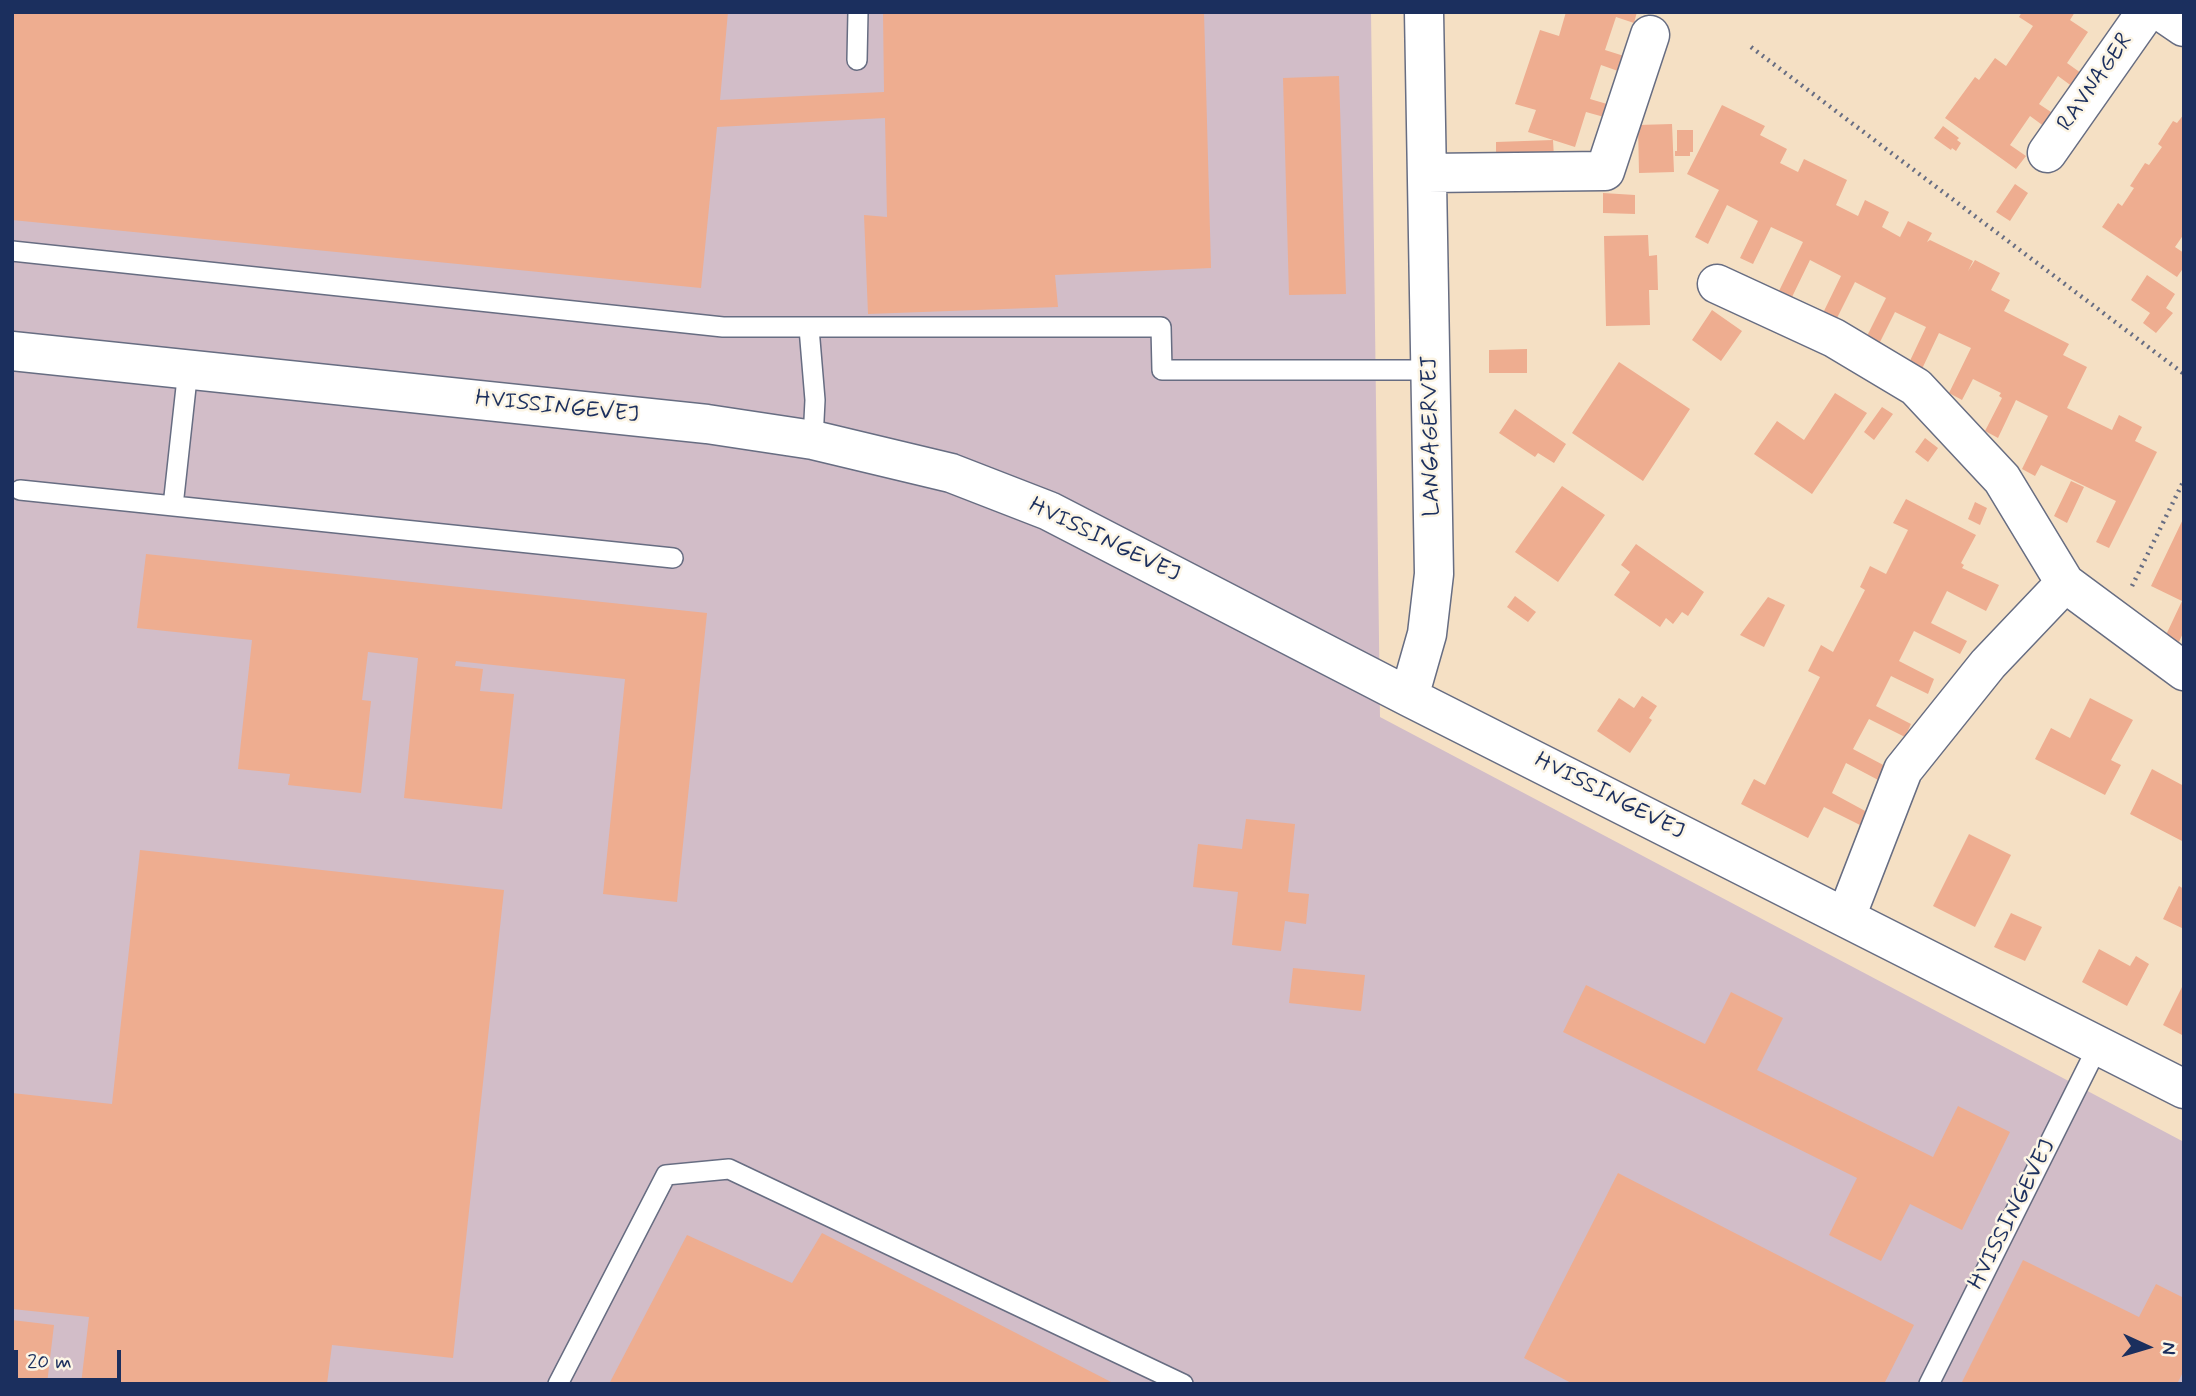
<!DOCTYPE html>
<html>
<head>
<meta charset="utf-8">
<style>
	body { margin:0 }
	#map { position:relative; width:2196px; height:1396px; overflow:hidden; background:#f5e0c4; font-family:Mynerve,sans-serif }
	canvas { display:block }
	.frame { position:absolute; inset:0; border:14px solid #1b2f5e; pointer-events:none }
	.north { position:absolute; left:2112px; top:1312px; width:70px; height:70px; -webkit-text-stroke:5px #fcf5e5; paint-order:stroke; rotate:94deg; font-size:19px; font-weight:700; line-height:28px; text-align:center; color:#1b2f5e }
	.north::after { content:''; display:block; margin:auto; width:24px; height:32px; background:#1b2f5e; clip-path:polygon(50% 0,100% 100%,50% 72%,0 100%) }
	.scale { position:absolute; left:14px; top:1350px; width:107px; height:32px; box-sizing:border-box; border:4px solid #1b2f5e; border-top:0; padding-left:9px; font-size:21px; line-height:24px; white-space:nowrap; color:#1b2f5e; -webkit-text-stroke:5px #fcf5e5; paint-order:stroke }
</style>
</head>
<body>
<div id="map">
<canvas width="2196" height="1396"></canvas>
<div class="frame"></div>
<div class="north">N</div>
<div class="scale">20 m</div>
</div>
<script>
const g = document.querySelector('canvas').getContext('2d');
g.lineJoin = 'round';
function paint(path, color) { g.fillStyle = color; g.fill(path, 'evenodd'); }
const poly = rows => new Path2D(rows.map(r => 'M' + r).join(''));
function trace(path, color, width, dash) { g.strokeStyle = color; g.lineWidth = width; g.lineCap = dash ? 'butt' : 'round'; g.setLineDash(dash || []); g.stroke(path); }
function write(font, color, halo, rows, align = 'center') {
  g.font = font + ' Mynerve,sans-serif'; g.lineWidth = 5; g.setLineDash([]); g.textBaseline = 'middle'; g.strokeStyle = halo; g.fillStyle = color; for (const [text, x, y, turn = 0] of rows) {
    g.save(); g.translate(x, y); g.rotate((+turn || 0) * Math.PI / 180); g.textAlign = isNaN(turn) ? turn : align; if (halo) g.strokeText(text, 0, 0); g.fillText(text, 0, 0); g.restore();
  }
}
const industrial = poly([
	[12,12,1371,12,1380,717,2184,1142,2184,1384,12,1384]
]);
const building = poly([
	[12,12,728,12,720,100,884,92,883,12,1204,12,1211,268,1055,275,1058,307,868,314,864,215,887,217,885,118,717,127,701,288,12,220],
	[1566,12,1637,12,1634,23,1616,17,1605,50,1624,56,1618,71,1601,65,1590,99,1607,104,1604,117,1586,112,1575,147,1528,132,1536,110,1515,104,1540,30,1559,36],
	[2022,12,2075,12,2070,20,2088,32,2067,63,2081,73,2073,87,2058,76,2039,104,2054,114,2045,127,2030,116,2010,145,2026,156,2016,169,1945,118,1975,77,1979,80,1995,58,2006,66,2033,26,2019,17],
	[1339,76,1346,294,1289,295,1283,78],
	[1722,105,1765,126,1760,135,1787,149,1780,163,1798,172,1804,159,1847,180,1836,205,1858,216,1865,200,1889,212,1882,227,1900,237,1908,221,1932,233,1927,242,1930,240,1973,261,1968,271,1975,260,2000,273,1991,290,2010,300,2004,311,2069,344,2063,355,2087,367,2067,408,2112,430,2119,415,2142,427,2135,441,2157,452,2109,548,2096,542,2116,501,2041,465,2035,476,2022,469,2048,416,2016,400,1998,438,1985,431,2002,398,1999,396,2001,393,1973,379,1962,400,1949,393,1971,348,1939,333,1921,371,1908,365,1926,327,1895,312,1879,344,1866,338,1886,298,1855,282,1836,320,1823,313,1841,276,1810,260,1792,297,1779,291,1803,242,1771,227,1753,264,1740,258,1758,221,1727,205,1708,244,1695,237,1719,190,1687,174],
	[2184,114,2184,234,2175,247,2184,253,2184,267,2177,277,2102,227,2118,203,2122,206,2134,188,2130,186,2145,163,2149,165,2162,147,2158,144,2173,121,2177,123],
	[1672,124,1674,172,1639,173,1638,125],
	[1943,126,1959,138,1957,140,1961,143,1956,151,1952,148,1951,150,1934,138],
	[1677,130,1693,130,1693,152,1690,152,1690,156,1675,156,1675,151,1677,151],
	[1553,140,1554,158,1496,158,1496,142],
	[2015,184,2028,193,2010,221,1996,212],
	[1603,193,1635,195,1635,214,1603,213],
	[1648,235,1649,256,1657,255,1658,290,1649,290,1650,325,1606,326,1604,236],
	[2147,275,2175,294,2166,308,2173,313,2156,333,2143,323,2150,313,2131,300],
	[1712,310,1742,331,1721,361,1692,340],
	[1527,349,1527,373,1489,373,1489,350],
	[1619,362,1690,409,1643,481,1572,433],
	[1835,393,1867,413,1812,494,1754,454,1777,421,1804,440],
	[1882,407,1893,414,1874,440,1864,432],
	[1515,409,1566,444,1554,463,1538,453,1535,457,1499,433],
	[1925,438,1938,448,1928,462,1915,452],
	[2071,481,2084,487,2067,523,2054,516],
	[1562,486,1605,515,1558,582,1515,552],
	[1906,499,1976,535,1961,563,1964,565,1962,568,1999,585,1986,611,1947,591,1931,623,1967,641,1960,654,1914,631,1899,661,1934,679,1928,694,1891,676,1876,706,1911,724,1905,737,1869,719,1853,749,1889,768,1882,782,1846,763,1832,793,1867,812,1860,825,1824,807,1808,838,1741,804,1754,779,1765,785,1820,677,1808,671,1821,645,1833,652,1865,590,1860,587,1870,566,1886,574,1908,530,1893,523],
	[1975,502,1987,508,1980,525,1968,519],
	[2184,517,2184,631,2178,644,2165,637,2182,601,2151,586],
	[1636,544,1704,592,1688,616,1682,612,1673,624,1666,618,1660,627,1614,595,1630,572,1621,565],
	[146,554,707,613,677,902,603,894,625,679,456,661,455,666,483,669,480,691,514,694,502,809,404,798,418,658,368,652,362,700,371,701,361,793,288,785,290,774,238,769,252,640,137,628],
	[1515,596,1536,612,1528,622,1507,607],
	[1768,597,1785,605,1764,647,1740,635],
	[1642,696,1657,706,1649,718,1652,720,1630,753,1597,731,1619,698,1634,708],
	[2090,698,2133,720,2111,760,2121,765,2105,795,2035,759,2051,728,2070,738],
	[2152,769,2184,786,2184,842,2130,814],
	[1246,819,1295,824,1288,892,1309,894,1306,924,1285,921,1281,951,1232,945,1238,892,1193,887,1198,844,1242,849],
	[1969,834,2011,855,1975,927,1933,906],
	[140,850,504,890,453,1358,332,1345,327,1384,81,1384,89,1317,12,1309,12,1093,112,1104],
	[2179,886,2184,889,2184,929,2163,919],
	[2011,913,2042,927,2025,961,1994,947],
	[2099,949,2130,966,2136,956,2149,964,2127,1006,2082,982],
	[1293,968,1365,975,1361,1011,1289,1003],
	[2184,983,2184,1036,2163,1025],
	[1586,985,1705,1044,1731,992,1783,1018,1757,1070,1933,1157,1958,1106,2010,1132,1962,1230,1910,1204,1881,1261,1829,1235,1857,1178,1563,1032],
	[1618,1173,1914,1325,1884,1384,1573,1384,1524,1358],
	[822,1233,1115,1384,609,1384,687,1235,792,1283],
	[2023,1260,2139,1317,2156,1284,2184,1298,2184,1370,2177,1384,1961,1384],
	[12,1320,54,1325,47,1384,12,1384]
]);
const path = poly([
	[1751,47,2184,374],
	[2132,586,2184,480]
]);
const service = poly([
	[857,60,858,12],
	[12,251,723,327,1161,327,1162,370,1431,370],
	[809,328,815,400,813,440],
	[20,490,673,558],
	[173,506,188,369],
	[558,1384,666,1175,729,1169,1183,1384],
	[1929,1384,2098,1046]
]);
const minor = poly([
	[2162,12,2184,27],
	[2047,153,2146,12],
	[1428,173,1605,171,1650,35],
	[1717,284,1834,338,1916,387,2002,479,2065,583,2184,671],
	[12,351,707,424,813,440,951,473,1049,511,1409,697,2184,1089],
	[1409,697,1427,634,1434,574,1424,12],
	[1846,917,1903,770,1988,664,2065,583]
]);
const streetNames = [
	["RAVNAGER",2096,83,-55],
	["HVISSINGEVEJ",557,408,6],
	["LANGAGERVEJ",1432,436,-91],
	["HVISSINGEVEJ",1104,541,26],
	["HVISSINGEVEJ",1609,797,27],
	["HVISSINGEVEJ",2013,1215,-63]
];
paint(industrial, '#d2bdc8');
paint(building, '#eead90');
trace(service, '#676d82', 22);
trace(minor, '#676d82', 41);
trace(path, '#676d82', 4.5, [2, 5]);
trace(service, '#fff', 19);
trace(minor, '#fff', 38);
write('23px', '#1b2f5e', '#fcf5e5', streetNames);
</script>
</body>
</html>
